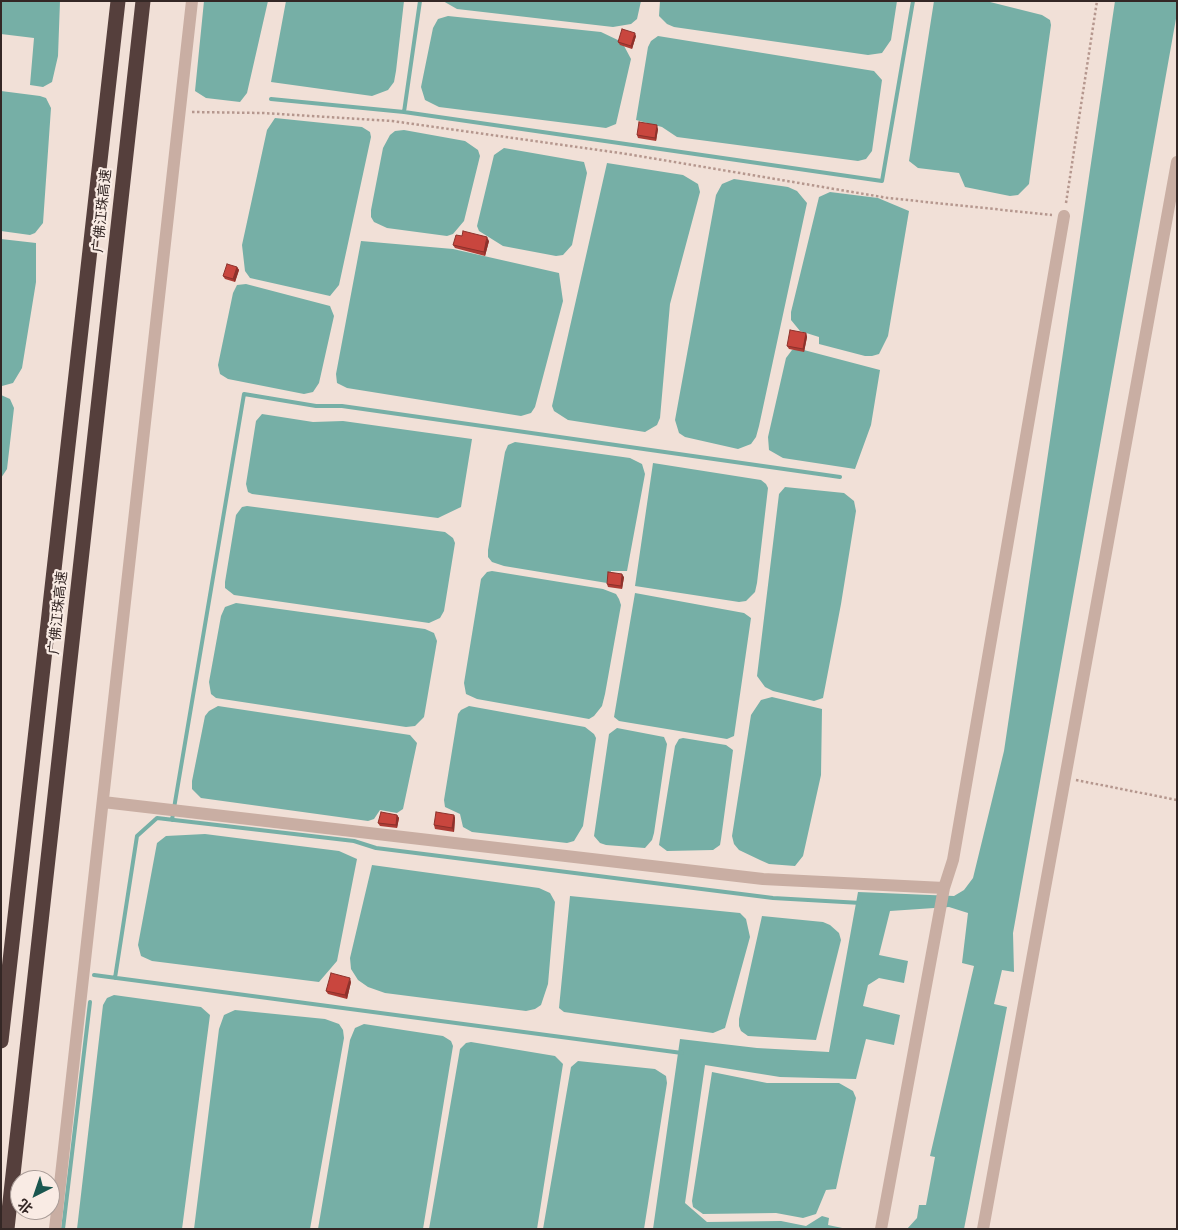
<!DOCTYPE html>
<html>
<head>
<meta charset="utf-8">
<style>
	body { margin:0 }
	#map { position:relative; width:1178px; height:1230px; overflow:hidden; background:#f1e0d7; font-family:"Nunito Sans","Noto Sans SC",sans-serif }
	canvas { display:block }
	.frame { position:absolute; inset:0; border:2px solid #342725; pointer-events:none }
	.north { position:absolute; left:10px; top:1170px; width:50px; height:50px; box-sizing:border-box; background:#f9ebe4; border:1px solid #aa9d98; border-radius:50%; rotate:221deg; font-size:14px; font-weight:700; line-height:20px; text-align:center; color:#342725 }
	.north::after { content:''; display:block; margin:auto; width:18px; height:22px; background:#1a564f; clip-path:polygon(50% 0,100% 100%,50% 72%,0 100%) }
</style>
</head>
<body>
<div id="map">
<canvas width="1178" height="1230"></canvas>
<div class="frame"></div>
<div class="north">北</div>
</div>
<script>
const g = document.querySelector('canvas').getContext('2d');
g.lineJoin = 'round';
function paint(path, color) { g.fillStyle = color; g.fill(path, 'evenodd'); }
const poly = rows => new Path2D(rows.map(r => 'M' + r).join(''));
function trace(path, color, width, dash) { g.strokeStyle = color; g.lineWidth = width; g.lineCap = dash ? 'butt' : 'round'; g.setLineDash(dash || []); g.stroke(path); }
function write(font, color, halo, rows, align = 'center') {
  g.font = font + ' "Nunito Sans","Noto Sans SC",sans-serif'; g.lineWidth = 4.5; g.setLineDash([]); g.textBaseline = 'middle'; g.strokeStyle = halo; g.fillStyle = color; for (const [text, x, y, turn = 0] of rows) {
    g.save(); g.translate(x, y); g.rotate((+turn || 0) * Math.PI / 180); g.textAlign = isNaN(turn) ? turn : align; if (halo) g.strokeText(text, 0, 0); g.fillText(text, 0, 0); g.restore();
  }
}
const water = poly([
	[1,1,60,1,58,56,52,82,43,87,30,85,34,38,1,34],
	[204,1,268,1,247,93,240,102,206,98,195,91],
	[286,1,404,1,396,71,394,82,388,90,372,96,271,82],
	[443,1,641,1,637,19,631,24,613,27,457,9],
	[660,1,897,1,891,40,882,53,868,55,674,27,667,24,659,16],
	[934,1,986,1,1042,15,1050,20,1051,25,1030,176,1029,184,1018,195,1010,196,965,187,959,173,918,168,909,161],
	[1115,1,1177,1,1177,13,1013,933,1014,972,1002,970,994,1004,1007,1007,964,1229,907,1229,917,1218,919,1205,926,1205,935,1157,930,1156,974,966,962,963,968,913,949,907,890,911,879,955,908,961,904,983,879,978,868,985,863,1006,900,1015,894,1045,866,1039,856,1079,780,1077,705,1065,685,1203,707,1222,781,1221,806,1226,822,1216,829,1218,828,1225,847,1229,653,1229,680,1039,757,1048,829,1052,858,892,954,896,964,890,973,878,1004,751],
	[448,16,601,32,622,42,631,59,616,124,606,128,439,107,425,100,421,87,433,28,438,19],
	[658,36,874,71,882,80,872,151,866,159,858,161,677,137,662,127,636,120,648,47,651,41],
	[1,91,40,96,46,98,51,108,43,223,35,233,30,235,1,231],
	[275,118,362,127,370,132,371,137,339,285,330,296,250,278,245,271,242,245,267,130],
	[404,130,465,141,478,150,480,156,464,221,453,234,447,236,387,228,374,222,371,217,371,210,383,148,390,135,395,131],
	[504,148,584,162,587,173,572,245,563,255,556,256,503,246,479,231,477,226,494,155],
	[607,163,683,175,698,184,700,192,670,304,660,418,657,425,645,432,568,420,554,411,552,406],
	[734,179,788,187,797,191,807,203,759,426,756,437,751,444,738,449,685,437,679,433,675,420,716,195,722,184],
	[830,192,878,198,909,211,888,336,879,354,872,356,865,356,819,344,819,337,800,331,791,320,791,312,819,197],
	[1,239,36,243,36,282,22,368,13,383,2,386],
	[361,241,453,249,559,273,563,301,535,407,531,413,521,416,347,388,337,383,336,374],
	[246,284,330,306,334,316,319,383,313,392,304,394,228,379,220,374,218,365,233,293,237,285],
	[800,349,880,370,871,425,855,469,783,458,769,450,768,437,786,358,792,350],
	[1,395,10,399,14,408,7,469,1,478],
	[262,414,313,422,343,421,472,439,461,507,438,518,252,494,248,492,246,484,256,421],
	[515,442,630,458,642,464,645,474,627,571,611,571,607,583,504,566,492,562,488,557,488,550,505,452,508,445],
	[653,463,761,480,766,484,768,488,757,583,755,592,746,601,739,602,635,586],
	[785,487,844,493,854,501,856,511,841,604,823,698,814,701,773,691,765,687,757,676,779,494],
	[247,506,445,532,453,538,455,543,444,611,440,618,429,623,234,595,225,588,225,582,236,515,242,507],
	[492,571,603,589,616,594,619,599,621,605,605,694,602,706,594,716,589,719,477,699,466,694,464,683,481,579,487,572],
	[635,593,744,613,751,618,734,736,727,739,619,721,614,717],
	[236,603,425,629,434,633,437,641,424,717,415,726,406,727,216,698,211,694,209,682,221,616,225,607],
	[772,697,822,709,821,775,803,856,795,866,769,864,760,860,739,850,734,844,732,836,751,715,761,700],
	[218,706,410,735,417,743,403,809,397,813,380,810,374,819,368,821,201,798,192,789,192,781,205,716,209,711],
	[469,706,585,727,594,734,596,738,583,826,574,841,567,843,472,832,463,827,460,814,445,807,444,800,458,714,461,710],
	[617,728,664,737,667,744,654,833,652,840,645,848,606,845,600,843,594,836,609,734],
	[683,738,726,745,733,750,721,839,720,845,713,850,667,851,659,845,675,746,679,739],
	[205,834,339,851,357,859,337,961,319,982,152,961,141,956,138,945,157,843,166,836],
	[372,865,539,888,550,893,555,902,548,984,541,1005,535,1009,526,1011,385,993,368,987,358,980,351,969,350,958],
	[570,896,740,913,746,919,750,937,725,1028,713,1033,564,1012,559,1008],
	[762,916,823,922,830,925,839,933,841,940,816,1040,748,1036,741,1031,739,1026,739,1019],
	[114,995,201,1007,210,1015,182,1229,77,1229,103,1005,107,998],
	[235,1010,325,1019,339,1024,343,1030,344,1038,310,1229,194,1229,219,1029,224,1015],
	[364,1024,443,1036,451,1041,453,1046,423,1229,318,1229,350,1040,355,1028],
	[471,1042,555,1056,563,1064,537,1229,429,1229,460,1049,466,1043],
	[578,1061,655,1069,666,1076,667,1083,644,1229,543,1229,571,1067],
	[712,1072,767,1083,839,1083,853,1091,856,1098,836,1189,826,1190,816,1214,803,1218,776,1213,703,1214,693,1207,692,1201]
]);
const stream = poly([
	[271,99,404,112,882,181,913,1],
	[404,112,420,1],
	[172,820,244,394,316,406,342,406,840,477],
	[94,975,682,1053],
	[115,978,137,836,157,818,354,841,376,848,773,898,861,903],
	[63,1229,90,1002]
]);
const path = poly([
	[192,112,263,113,392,121,627,154,888,198,1052,215],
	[1066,203,1097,1],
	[1076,780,1177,800]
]);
const minor = poly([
	[103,802,763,879,944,888],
	[55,1229,192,1],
	[881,1229,944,888,953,860,1064,216],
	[983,1229,1177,162]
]);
const highway = poly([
	[1,1041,118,1],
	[7,1229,143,1]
]);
const wall = poly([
	[636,36,632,49,620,45,618,42],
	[658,129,656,141,638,138,637,135],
	[489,241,485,256,455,248,453,245],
	[237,267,239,270,235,282,225,279,223,276],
	[806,333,807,337,804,352,789,349,787,346],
	[624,577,622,589,608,587,607,584],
	[397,815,399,818,397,828,380,826,378,823],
	[454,815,455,818,454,832,435,829,434,825],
	[351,982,347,999,328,994,326,991]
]);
const shadedWall = poly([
	[635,33,636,36,632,49,631,46],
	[657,125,658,129,656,141,655,138],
	[487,237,489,241,485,256,484,252],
	[237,267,239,270,235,282,233,279],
	[806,333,807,337,804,352,803,349],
	[622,574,624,577,622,589,621,586],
	[397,815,399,818,397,828,396,825],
	[454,815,455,818,454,832,452,828],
	[350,978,351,982,347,999,345,995]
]);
const building = poly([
	[622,29,635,33,631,46,618,42,622,29],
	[639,122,657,125,655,138,637,135,639,122],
	[463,231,487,237,484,252,453,245,456,235,462,236,463,231],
	[227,264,237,267,233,279,223,276,227,264],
	[790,330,806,333,803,349,787,346,790,330],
	[608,572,622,574,621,586,607,584,608,572],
	[381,812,397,815,396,825,378,823,381,812],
	[436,812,454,815,452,828,434,825,436,812],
	[331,973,350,978,345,995,326,991,331,973]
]);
const streetNames = [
	["广佛江珠高速",103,211,-84],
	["广佛江珠高速",59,613,-84]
];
paint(water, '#76afa6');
trace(stream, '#76afa6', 4);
trace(path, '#b5978e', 2.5, [2.5, 2.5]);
trace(minor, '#c9aea3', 12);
trace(highway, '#553f3c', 15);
paint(wall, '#ad3c35');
paint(shadedWall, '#8d312b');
paint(building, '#c9463e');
trace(building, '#8d312b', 1);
write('14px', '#342725', '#f9ebe4', streetNames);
</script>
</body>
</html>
